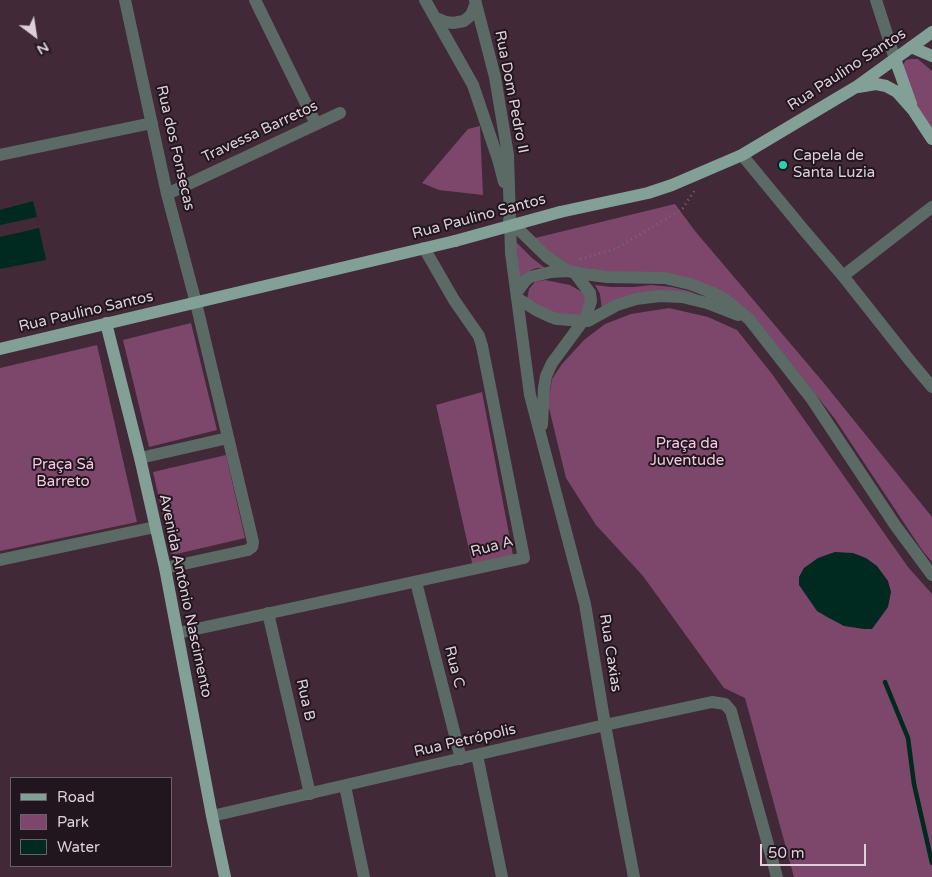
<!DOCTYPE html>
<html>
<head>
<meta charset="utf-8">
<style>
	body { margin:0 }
	#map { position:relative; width:932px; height:877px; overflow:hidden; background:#412938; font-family:"Varela Round",sans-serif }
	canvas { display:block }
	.legend { position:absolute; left:10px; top:777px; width:162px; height:90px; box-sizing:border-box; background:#21161d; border:1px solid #6d6068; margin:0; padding:6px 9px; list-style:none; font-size:15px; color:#dfcfd9 }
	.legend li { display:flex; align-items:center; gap:10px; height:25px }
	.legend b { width:25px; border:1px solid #6d6068 }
	.north { position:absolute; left:10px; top:10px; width:50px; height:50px; -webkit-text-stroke:4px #21161d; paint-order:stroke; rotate:149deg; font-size:14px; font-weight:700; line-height:20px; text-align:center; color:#dfcfd9 }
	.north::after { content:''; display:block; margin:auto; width:18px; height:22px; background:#dfcfd9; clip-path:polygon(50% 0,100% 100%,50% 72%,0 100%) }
	.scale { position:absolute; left:760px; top:844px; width:106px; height:22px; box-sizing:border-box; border:2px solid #dfcfd9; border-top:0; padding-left:6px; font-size:15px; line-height:18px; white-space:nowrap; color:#dfcfd9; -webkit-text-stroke:4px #21161d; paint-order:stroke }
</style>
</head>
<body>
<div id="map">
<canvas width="932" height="877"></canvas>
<ul class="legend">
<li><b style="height:6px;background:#83a096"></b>Road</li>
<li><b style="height:14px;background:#7c476a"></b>Park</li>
<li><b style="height:14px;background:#00291f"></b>Water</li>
</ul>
<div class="north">N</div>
<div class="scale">50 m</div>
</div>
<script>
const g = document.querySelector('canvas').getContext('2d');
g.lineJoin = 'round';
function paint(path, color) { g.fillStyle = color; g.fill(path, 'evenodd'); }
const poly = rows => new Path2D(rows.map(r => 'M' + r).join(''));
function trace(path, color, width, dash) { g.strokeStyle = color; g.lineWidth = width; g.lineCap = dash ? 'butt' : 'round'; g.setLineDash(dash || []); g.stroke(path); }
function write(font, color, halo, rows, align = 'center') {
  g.font = font + ' "Varela Round",sans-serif'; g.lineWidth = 4; g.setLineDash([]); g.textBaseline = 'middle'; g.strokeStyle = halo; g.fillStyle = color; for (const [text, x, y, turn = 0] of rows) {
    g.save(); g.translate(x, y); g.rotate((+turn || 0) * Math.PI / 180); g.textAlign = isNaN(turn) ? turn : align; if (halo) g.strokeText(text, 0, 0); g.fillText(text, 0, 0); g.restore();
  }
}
const green = poly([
	[911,59,918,59,932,71,932,130,918,109,901,68,906,60],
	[480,126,483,195,439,190,422,183,468,129],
	[675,204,695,231,823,382,932,517,932,562,922,550,835,419,757,320,705,286,581,271,561,263,535,238],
	[515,241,532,258,545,268,537,268,531,270,520,280],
	[545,280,570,285,584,293,589,303,578,320,558,318,527,299,529,289,535,282],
	[595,285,611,287,634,287,651,285,672,287,689,291,713,301,688,295,602,311,600,294],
	[669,308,708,317,737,330,772,374,908,567,932,594,932,877,794,877,745,698,724,688,643,576,596,525,566,478,548,404,552,379,562,364,584,340,605,324,631,314],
	[191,323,217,430,149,447,123,340],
	[97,345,137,522,0,551,0,368],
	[482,392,513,555,473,567,436,405],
	[226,455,245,538,172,555,153,472]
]);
const water = poly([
	[33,201,37,217,0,225,0,210],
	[39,228,46,260,0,269,0,237],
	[835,552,853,553,866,558,877,566,888,581,891,592,888,607,872,629,864,629,844,626,829,618,817,611,799,585,799,577,804,568,818,558]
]);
const stream = poly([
	[885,682,908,738,914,784,932,863]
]);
const path = poly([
	[580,259,615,249,679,211,683,208,695,190]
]);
const minor = poly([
	[125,0,167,194,196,303,253,542,252,547,248,550,165,568],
	[255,0,316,124],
	[425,0,473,85,498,159,504,182],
	[475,0,495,77,508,155,511,253,530,395,585,604,605,725,634,877],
	[876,0,895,59],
	[436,18,446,22,453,23,464,21,471,15,476,3],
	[0,155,152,123],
	[742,155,803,229,843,276,911,362,932,387],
	[167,194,340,113],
	[509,220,547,257,568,271,584,274,607,277,665,278,690,284,713,293,723,298,749,319,811,398,895,525,932,575],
	[843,276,932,207],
	[517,292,526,280,530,277,551,272,568,271],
	[517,298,536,310,551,317,557,319,583,321,588,321,617,305,636,299,660,296,682,297,707,303,738,315],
	[542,425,544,388,546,376,552,363,583,321,586,316,591,301,590,293,574,272],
	[140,458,228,438],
	[0,560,155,527],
	[416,582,461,759],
	[268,613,310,794],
	[178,633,524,558,482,346,479,336,454,300,424,248],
	[477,755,502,877],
	[345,786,364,877],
	[212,816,605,725,712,702,725,704,731,711,777,877]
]);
const major = poly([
	[911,47,932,56],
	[895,59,911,104],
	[858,87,876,84,886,86,897,92,913,110,932,139],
	[560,212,648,193,672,185,742,155,856,87,932,32],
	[106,323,140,458,165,568,212,816,225,877],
	[0,349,455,241]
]);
const majorBridge = poly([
	[455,241,560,212]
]);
const markers = [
	[783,165,5,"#27d5ad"]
];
const streetNames = [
	["Rua Paulino Santos",847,70,-33],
	["Rua Dom Pedro II",511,92,79],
	["Travessa Barretos",260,132,-25],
	["Rua dos Fonsecas",175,148,77],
	["Rua Paulino Santos",479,217,-15],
	["Rua Paulino Santos",86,312,-13],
	["Rua A",492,547,-15],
	["Avenida Antônio Nascimento",185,596,78],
	["Rua Caxias",610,653,81],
	["Rua C",454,667,76],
	["Rua B",305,700,77],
	["Rua Petrópolis",465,741,-13]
];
const poiNames = [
	["Capela de",793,156],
	["Santa Luzia",793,173]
];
const parkNames = [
	["Praça da",687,444],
	["Juventude",687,461],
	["Praça Sá",63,465],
	["Barreto",63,482]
];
paint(green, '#7c476a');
paint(water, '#00291f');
trace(stream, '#00291f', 4.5);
trace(path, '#7d6875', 2.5, [1, 4]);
trace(minor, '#5b6a65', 12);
trace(major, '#83a096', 12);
trace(majorBridge, '#83a096', 12);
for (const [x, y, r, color] of markers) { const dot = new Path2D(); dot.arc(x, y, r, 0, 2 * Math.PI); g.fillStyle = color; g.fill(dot); trace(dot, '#21161d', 2); }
write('15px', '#dfcfd9', '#21161d', streetNames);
write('15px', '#dfcfd9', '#21161d', poiNames, 'left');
write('15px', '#f5c8e3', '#21161d', parkNames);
</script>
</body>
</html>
